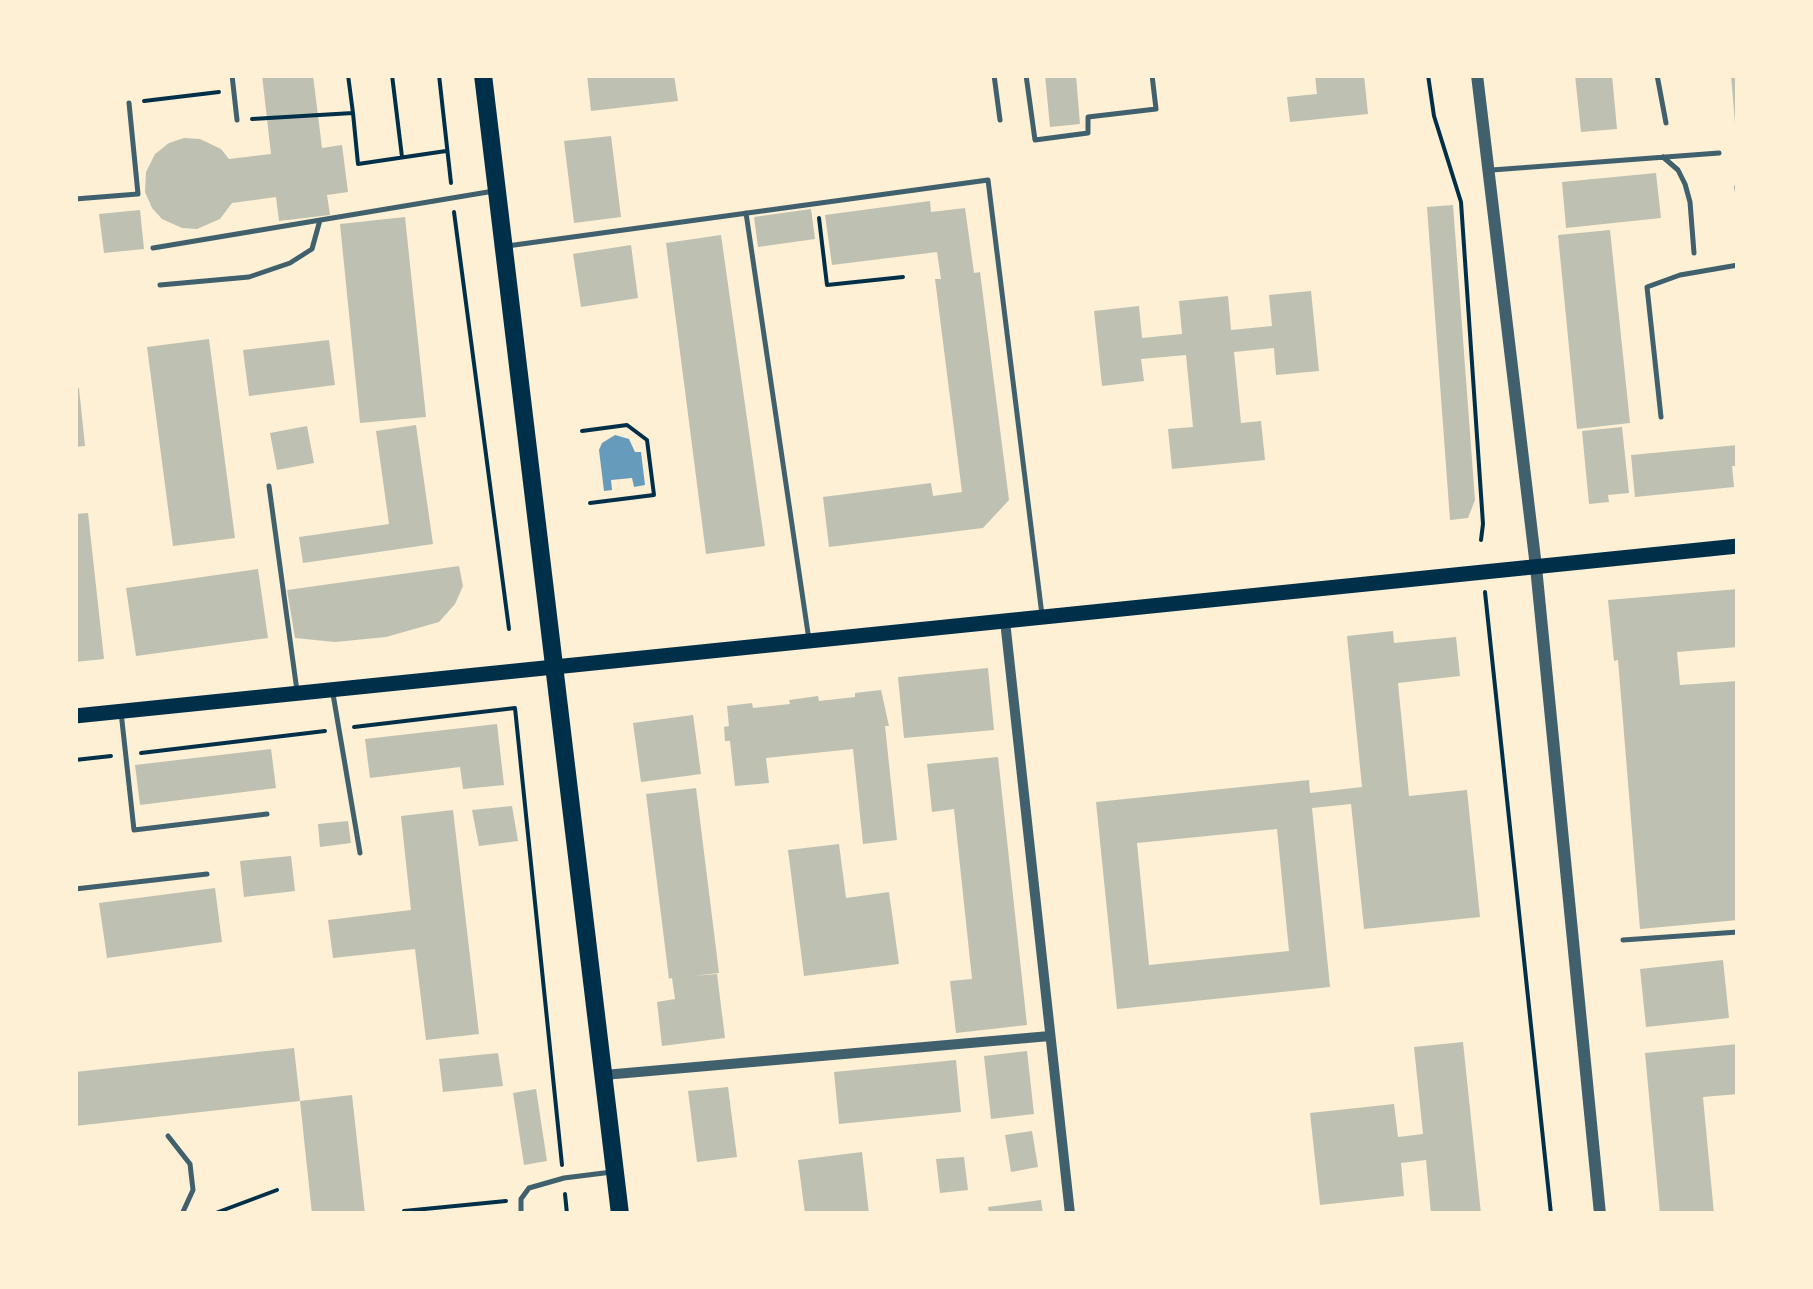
<!DOCTYPE html>
<html>
<head>
<meta charset="utf-8">
<style>
	body { margin:0 }
	#map { position:relative; width:1813px; height:1289px; overflow:hidden; background:#fdf0d5; font-family:Arial,sans-serif }
	canvas { display:block }
	.frame { position:absolute; inset:0; border:78px solid #fdf0d5; pointer-events:none }
</style>
</head>
<body>
<div id="map">
<canvas width="1813" height="1289"></canvas>
<div class="frame"></div>
</div>
<script>
const g = document.querySelector('canvas').getContext('2d');
g.lineJoin = 'round';
function paint(path, color) { g.fillStyle = color; g.fill(path, 'evenodd'); }
const poly = rows => new Path2D(rows.map(r => 'M' + r).join(''));
function trace(path, color, width, dash) { g.strokeStyle = color; g.lineWidth = width; g.lineCap = dash ? 'butt' : 'round'; g.setLineDash(dash || []); g.stroke(path); }
const water = poly([
	[615,435,629,439,635,452,641,452,645,485,634,487,632,478,611,480,612,490,604,491,599,450,602,443]
]);
const building = poly([
	[262,75,313,75,322,148,342,145,348,192,327,195,330,215,279,221,276,197,232,203,220,219,197,229,182,228,162,219,152,208,145,192,146,172,155,154,169,143,184,138,200,139,221,149,229,159,271,154],
	[587,75,674,75,678,101,591,111],
	[1045,75,1076,75,1080,124,1050,127],
	[1315,75,1364,75,1368,114,1290,122,1287,97,1317,94],
	[1575,75,1612,75,1617,129,1581,132],
	[1731,75,1738,75,1738,123,1735,123],
	[611,136,621,217,574,223,564,141],
	[1656,173,1661,218,1566,228,1562,182],
	[930,201,931,212,965,208,974,273,980,272,1009,500,983,528,829,547,823,497,931,483,933,496,962,492,935,279,941,279,937,252,832,265,825,215],
	[1453,205,1475,500,1468,518,1450,520,1427,207],
	[811,209,815,239,758,247,754,217],
	[140,210,144,249,104,253,99,214],
	[405,217,426,417,360,423,340,224],
	[1610,230,1630,423,1577,429,1558,235],
	[721,235,765,546,706,554,666,243],
	[631,245,638,298,581,307,573,254],
	[1311,291,1319,371,1276,375,1274,348,1234,352,1241,423,1261,421,1265,460,1172,469,1168,429,1193,427,1186,355,1141,359,1144,381,1102,386,1094,311,1139,306,1142,338,1182,334,1179,301,1228,296,1231,330,1272,326,1269,295],
	[209,339,235,538,173,546,147,347],
	[329,340,335,385,249,396,243,350],
	[75,388,79,388,85,446,75,447],
	[416,425,433,544,303,563,299,537,389,524,376,431],
	[307,426,314,463,277,470,270,433],
	[1622,427,1629,493,1608,495,1609,502,1589,504,1582,431],
	[1738,445,1738,466,1732,466,1734,487,1635,497,1631,455],
	[88,513,104,659,75,662,75,514],
	[459,566,463,586,455,604,439,622,386,637,335,642,295,638,287,590],
	[258,569,268,638,136,656,126,588],
	[1738,589,1738,647,1677,652,1680,685,1738,681,1738,920,1640,929,1618,660,1614,661,1608,600],
	[1393,631,1394,643,1456,637,1460,676,1398,683,1409,796,1467,790,1480,917,1364,929,1351,804,1312,808,1330,987,1117,1009,1096,802,1309,780,1310,793,1362,787,1347,636],
	[1277,829,1289,951,1149,965,1137,843],
	[988,668,994,730,904,738,898,677],
	[881,690,889,726,885,726,897,840,863,844,853,749,766,758,769,783,735,786,730,741,725,741,724,727,729,726,727,706,752,703,753,708,790,704,789,700,818,696,819,701,855,697,855,693],
	[693,715,701,774,641,782,633,723],
	[497,724,504,785,463,789,460,767,370,778,365,739],
	[271,749,276,788,140,805,135,765],
	[998,757,1027,1025,956,1033,950,981,972,979,954,809,932,812,927,764],
	[696,788,719,973,692,976,717,974,725,1038,662,1046,657,1002,675,999,672,978,669,979,646,794],
	[512,806,518,841,479,846,472,810],
	[453,810,479,1034,426,1040,415,949,333,958,328,920,411,910,401,816],
	[348,821,351,843,320,847,318,824],
	[839,844,846,898,889,892,899,964,804,976,788,850],
	[291,856,295,891,244,897,240,861],
	[215,888,222,942,107,958,99,903],
	[1723,960,1729,1018,1646,1027,1640,969],
	[1463,1042,1481,1214,1431,1214,1426,1160,1401,1163,1404,1196,1320,1205,1310,1113,1394,1104,1398,1137,1423,1134,1414,1047],
	[1738,1044,1738,1094,1703,1097,1714,1214,1660,1214,1645,1053],
	[294,1048,300,1101,75,1126,75,1072],
	[1027,1051,1034,1114,991,1119,984,1056],
	[498,1053,503,1086,443,1092,439,1059],
	[956,1060,961,1112,839,1124,834,1072],
	[728,1087,737,1157,697,1162,688,1091],
	[536,1089,547,1161,524,1165,513,1093],
	[352,1095,365,1214,312,1214,300,1101],
	[1032,1131,1038,1167,1011,1172,1005,1135],
	[862,1152,869,1214,805,1214,798,1160],
	[964,1157,968,1190,940,1193,936,1159],
	[1041,1200,1043,1214,989,1214,988,1207]
]);
const path = poly([
	[348,75,353,113],
	[392,75,402,157],
	[439,75,451,183],
	[1428,75,1434,116,1461,202,1483,524,1481,540],
	[144,101,219,92],
	[252,119,353,113,358,164,446,151],
	[454,212,509,629],
	[819,218,827,285,903,277],
	[582,431,627,425,647,440,654,495,590,503],
	[1485,592,1551,1214],
	[354,727,515,708,562,1165],
	[141,753,325,731],
	[75,760,111,756],
	[565,1194,567,1214],
	[213,1214,277,1190],
	[405,1214,404,1211,506,1201]
]);
const service = poly([
	[232,75,237,120],
	[994,75,1000,120],
	[1026,75,1035,140,1088,133,1088,117,1156,109,1152,75],
	[1657,75,1666,123],
	[1663,157,1678,170,1685,184,1690,202,1694,253],
	[1492,170,1719,153],
	[1737,187,1738,199],
	[75,199,138,194,129,103],
	[746,213,809,640],
	[507,246,988,180,1042,615],
	[153,248,494,191],
	[160,285,249,277,290,263,312,249,320,220],
	[1661,417,1647,287,1680,275,1738,265],
	[269,486,297,691],
	[333,694,360,853],
	[121,712,134,830,267,814],
	[75,889,207,874],
	[1623,940,1738,932],
	[168,1136,190,1164,193,1190,182,1214],
	[521,1214,521,1199,529,1188,564,1178,612,1172]
]);
const minor = poly([
	[1005,621,1070,1214],
	[604,1075,1050,1036]
]);
const tertiary = poly([
	[1477,75,1536,567,1600,1214]
]);
const secondary = poly([
	[75,716,1738,546]
]);
const primary = poly([
	[483,75,620,1214]
]);
paint(water, '#669bbc');
paint(building, '#bec0b2');
trace(path, '#003049', 4);
trace(service, '#3f606c', 5);
trace(minor, '#3f606c', 10);
trace(tertiary, '#3f606c', 12);
trace(secondary, '#003049', 15);
trace(primary, '#003049', 18);
</script>
</body>
</html>
